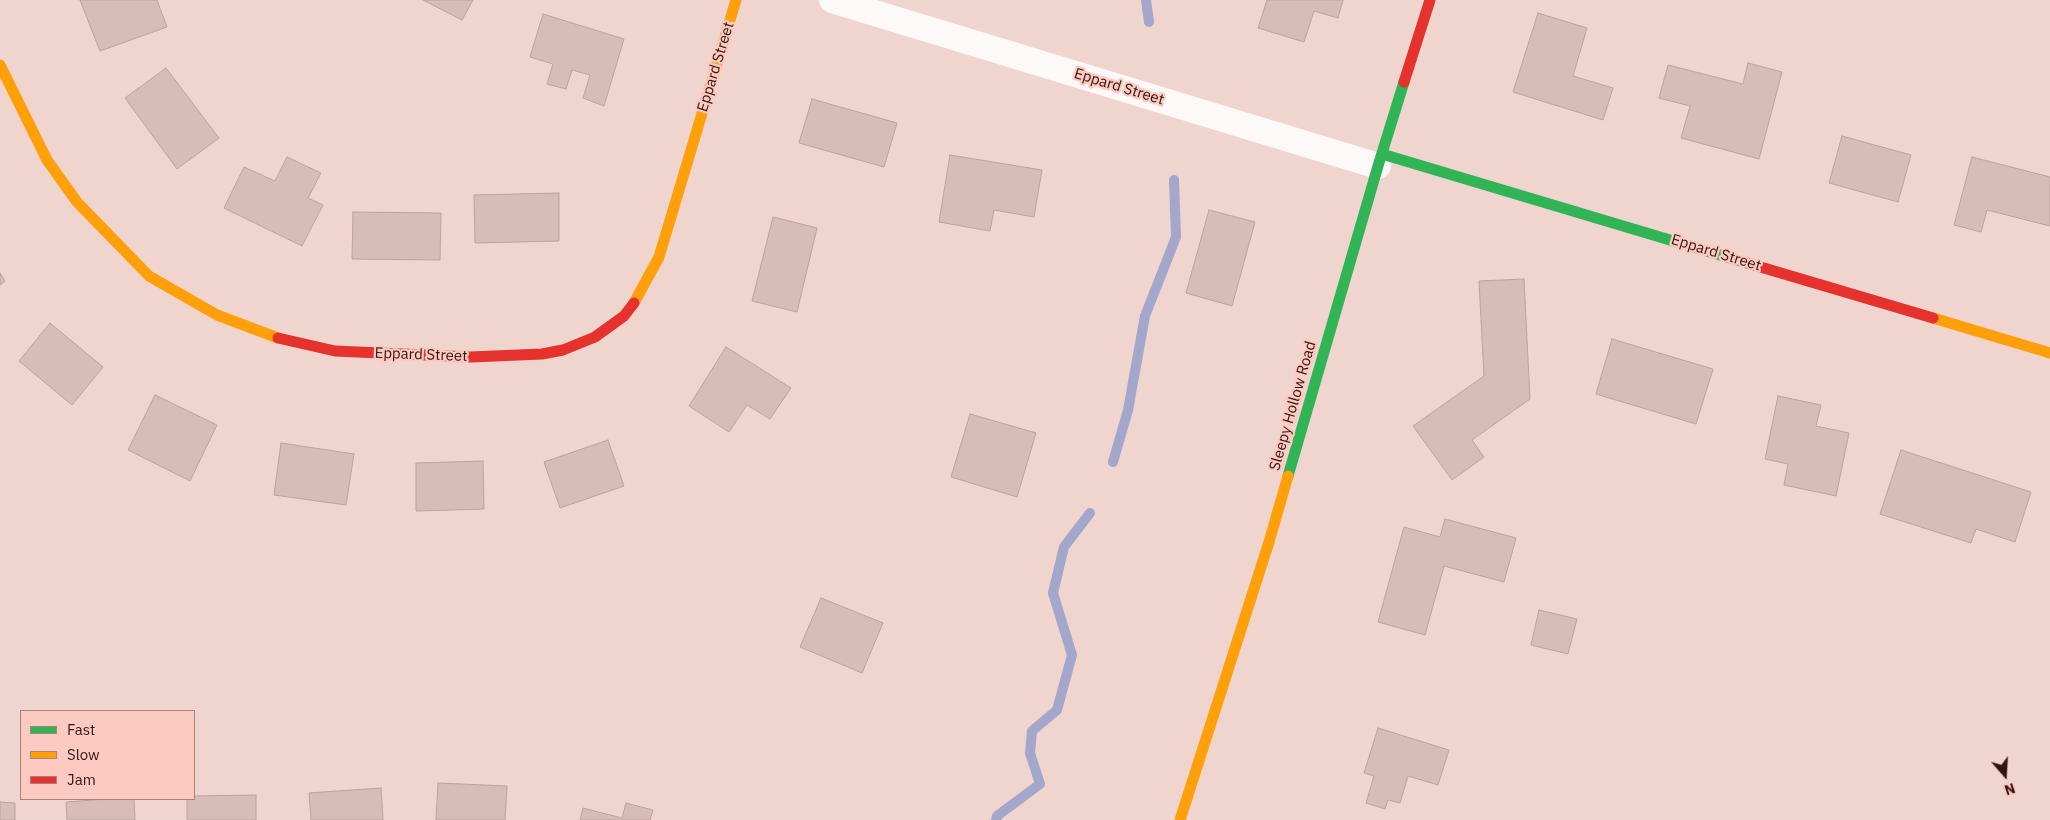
<!DOCTYPE html>
<html>
<head>
<meta charset="utf-8">
<style>
	body { margin:0 }
	#map { position:relative; width:2050px; height:820px; overflow:hidden; background:#f0d4ce; font-family:"IBM Plex Sans",sans-serif }
	canvas { display:block }
	.legend { position:absolute; left:20px; top:710px; width:175px; height:90px; box-sizing:border-box; background:#fdcac1; border:1px solid #ab817a; margin:0; padding:6px 9px; list-style:none; font-size:15px; color:#31140f }
	.legend li { display:flex; align-items:center; gap:10px; height:25px }
	.legend b { width:25px; border:1px solid #ab817a }
	.north { position:absolute; left:1980px; top:750px; width:50px; height:50px; -webkit-text-stroke:4px #fdcac1; paint-order:stroke; rotate:161deg; font-size:14px; font-weight:700; line-height:20px; text-align:center; color:#31140f }
	.north::after { content:''; display:block; margin:auto; width:18px; height:22px; background:#31140f; clip-path:polygon(50% 0,100% 100%,50% 72%,0 100%) }
</style>
</head>
<body>
<div id="map">
<canvas width="2050" height="820"></canvas>
<ul class="legend">
<li><b style="height:6px;background:#30b455"></b>Fast</li>
<li><b style="height:6px;background:#ff9f0a"></b>Slow</li>
<li><b style="height:6px;background:#e5322d"></b>Jam</li>
</ul>
<div class="north">N</div>
</div>
<script>
const g = document.querySelector('canvas').getContext('2d');
g.lineJoin = 'round';
const poly = rows => new Path2D(rows.map(r => 'M' + r).join(''));
function trace(path, color, width, dash) { g.strokeStyle = color; g.lineWidth = width; g.lineCap = dash ? 'butt' : 'round'; g.setLineDash(dash || []); g.stroke(path); }
function paint(path, color) { g.fillStyle = color; g.fill(path, 'evenodd'); }
function write(font, color, halo, rows, align = 'center') {
  g.font = font + ' "IBM Plex Sans",sans-serif'; g.lineWidth = 4.5; g.setLineDash([]); g.textBaseline = 'middle'; g.strokeStyle = halo; g.fillStyle = color; for (const [text, x, y, turn = 0] of rows) {
    g.save(); g.translate(x, y); g.rotate((+turn || 0) * Math.PI / 180); g.textAlign = isNaN(turn) ? turn : align; if (halo) g.strokeText(text, 0, 0); g.fillText(text, 0, 0); g.restore();
  }
}
const stream = poly([
	[1146,0,1149,22],
	[1113,462,1128,410,1145,316,1176,237,1174,180],
	[996,820,997,816,1040,784,1030,753,1032,731,1057,710,1072,655,1053,593,1064,547,1090,513]
]);
const building = poly([
	[80,0,157,0,167,27,100,51,80,0],
	[423,0,473,0,462,20,423,0],
	[1267,0,1343,0,1338,18,1314,11,1304,42,1258,28,1267,0],
	[1538,13,1587,28,1573,76,1613,88,1603,120,1513,92,1538,13],
	[543,14,624,39,604,106,583,98,590,75,572,70,566,89,547,84,553,64,530,57,543,14],
	[1748,63,1782,72,1759,159,1681,138,1690,106,1659,98,1668,65,1743,84,1748,63],
	[166,68,219,138,177,169,125,98,166,68],
	[812,99,897,123,884,167,799,143,812,99],
	[1842,136,1911,155,1898,202,1829,183,1842,136],
	[950,155,1042,170,1034,217,994,210,990,231,939,222,950,155],
	[287,157,321,173,308,198,323,205,302,246,224,208,244,167,275,181,287,157],
	[1972,157,2050,177,2050,226,1987,210,1981,232,1954,225,1972,157],
	[559,193,559,241,475,243,474,195,559,193],
	[1209,210,1255,222,1232,306,1186,293,1209,210],
	[353,212,441,213,440,260,352,259,353,212],
	[773,217,817,228,797,312,752,301,773,217],
	[0,273,5,281,0,285,0,273],
	[1524,279,1530,399,1472,440,1484,457,1452,480,1413,426,1484,376,1479,281,1524,279],
	[50,323,103,367,72,405,19,361,50,323],
	[1612,339,1713,369,1696,424,1596,394,1612,339],
	[726,347,791,388,770,419,747,405,729,432,689,406,726,347],
	[155,395,217,425,190,481,128,450,155,395],
	[1778,396,1821,405,1816,426,1849,433,1836,496,1784,485,1788,464,1765,459,1778,396],
	[970,414,1036,433,1017,497,951,477,970,414],
	[608,440,624,486,560,508,544,462,608,440],
	[281,443,354,454,346,505,274,495,281,443],
	[1901,450,2031,492,2015,542,1976,529,1971,543,1880,514,1901,450],
	[483,461,484,509,416,511,416,463,483,461],
	[1445,519,1516,538,1504,582,1444,566,1425,635,1378,622,1404,527,1440,537,1445,519],
	[821,598,883,623,862,673,800,647,821,598],
	[1539,610,1577,619,1568,654,1531,645,1539,610],
	[1378,728,1449,750,1438,785,1408,776,1400,803,1388,800,1385,809,1366,803,1374,776,1364,773,1378,728],
	[438,783,507,786,505,820,436,820,438,783],
	[381,788,383,820,311,820,309,793,381,788],
	[256,795,256,820,187,820,187,799,194,799,194,796,256,795],
	[107,799,134,799,135,820,67,820,66,802,107,799],
	[0,802,15,803,15,820,0,820,0,802],
	[626,803,653,810,650,820,580,820,583,808,622,818,626,803]
]);
const street = poly([
	[832,0,1378,166]
]);
const fast = poly([
	[1382,154,1747,263],
	[1288,476,1378,166,1404,82]
]);
const slow = poly([
	[0,65,47,160,77,202,149,276,217,315,278,338],
	[634,303,659,257,736,0],
	[1933,318,2050,353],
	[1180,820,1269,542,1288,476]
]);
const jam = poly([
	[1404,82,1430,0],
	[1747,263,1933,318],
	[278,338,335,351,471,357,542,354,563,350,595,337,624,316,634,303]
]);
const streetNames = [
	["Eppard Street",716,67,-73],
	["Eppard Street",1119,87,17],
	["Eppard Street",1716,253,17],
	["Eppard Street",421,355,2],
	["Sleepy Hollow Road",1293,406,-74]
];
trace(stream, '#a3a7cb', 10);
paint(building, '#d7bcb7');
trace(building, '#bda29d', 1);
trace(street, '#fdf9f8', 26);
trace(fast, '#30b455', 11);
trace(slow, '#ff9f0a', 11);
trace(jam, '#e5322d', 11);
write('15px', '#31140f', '#fdcac1', streetNames);
</script>
</body>
</html>
